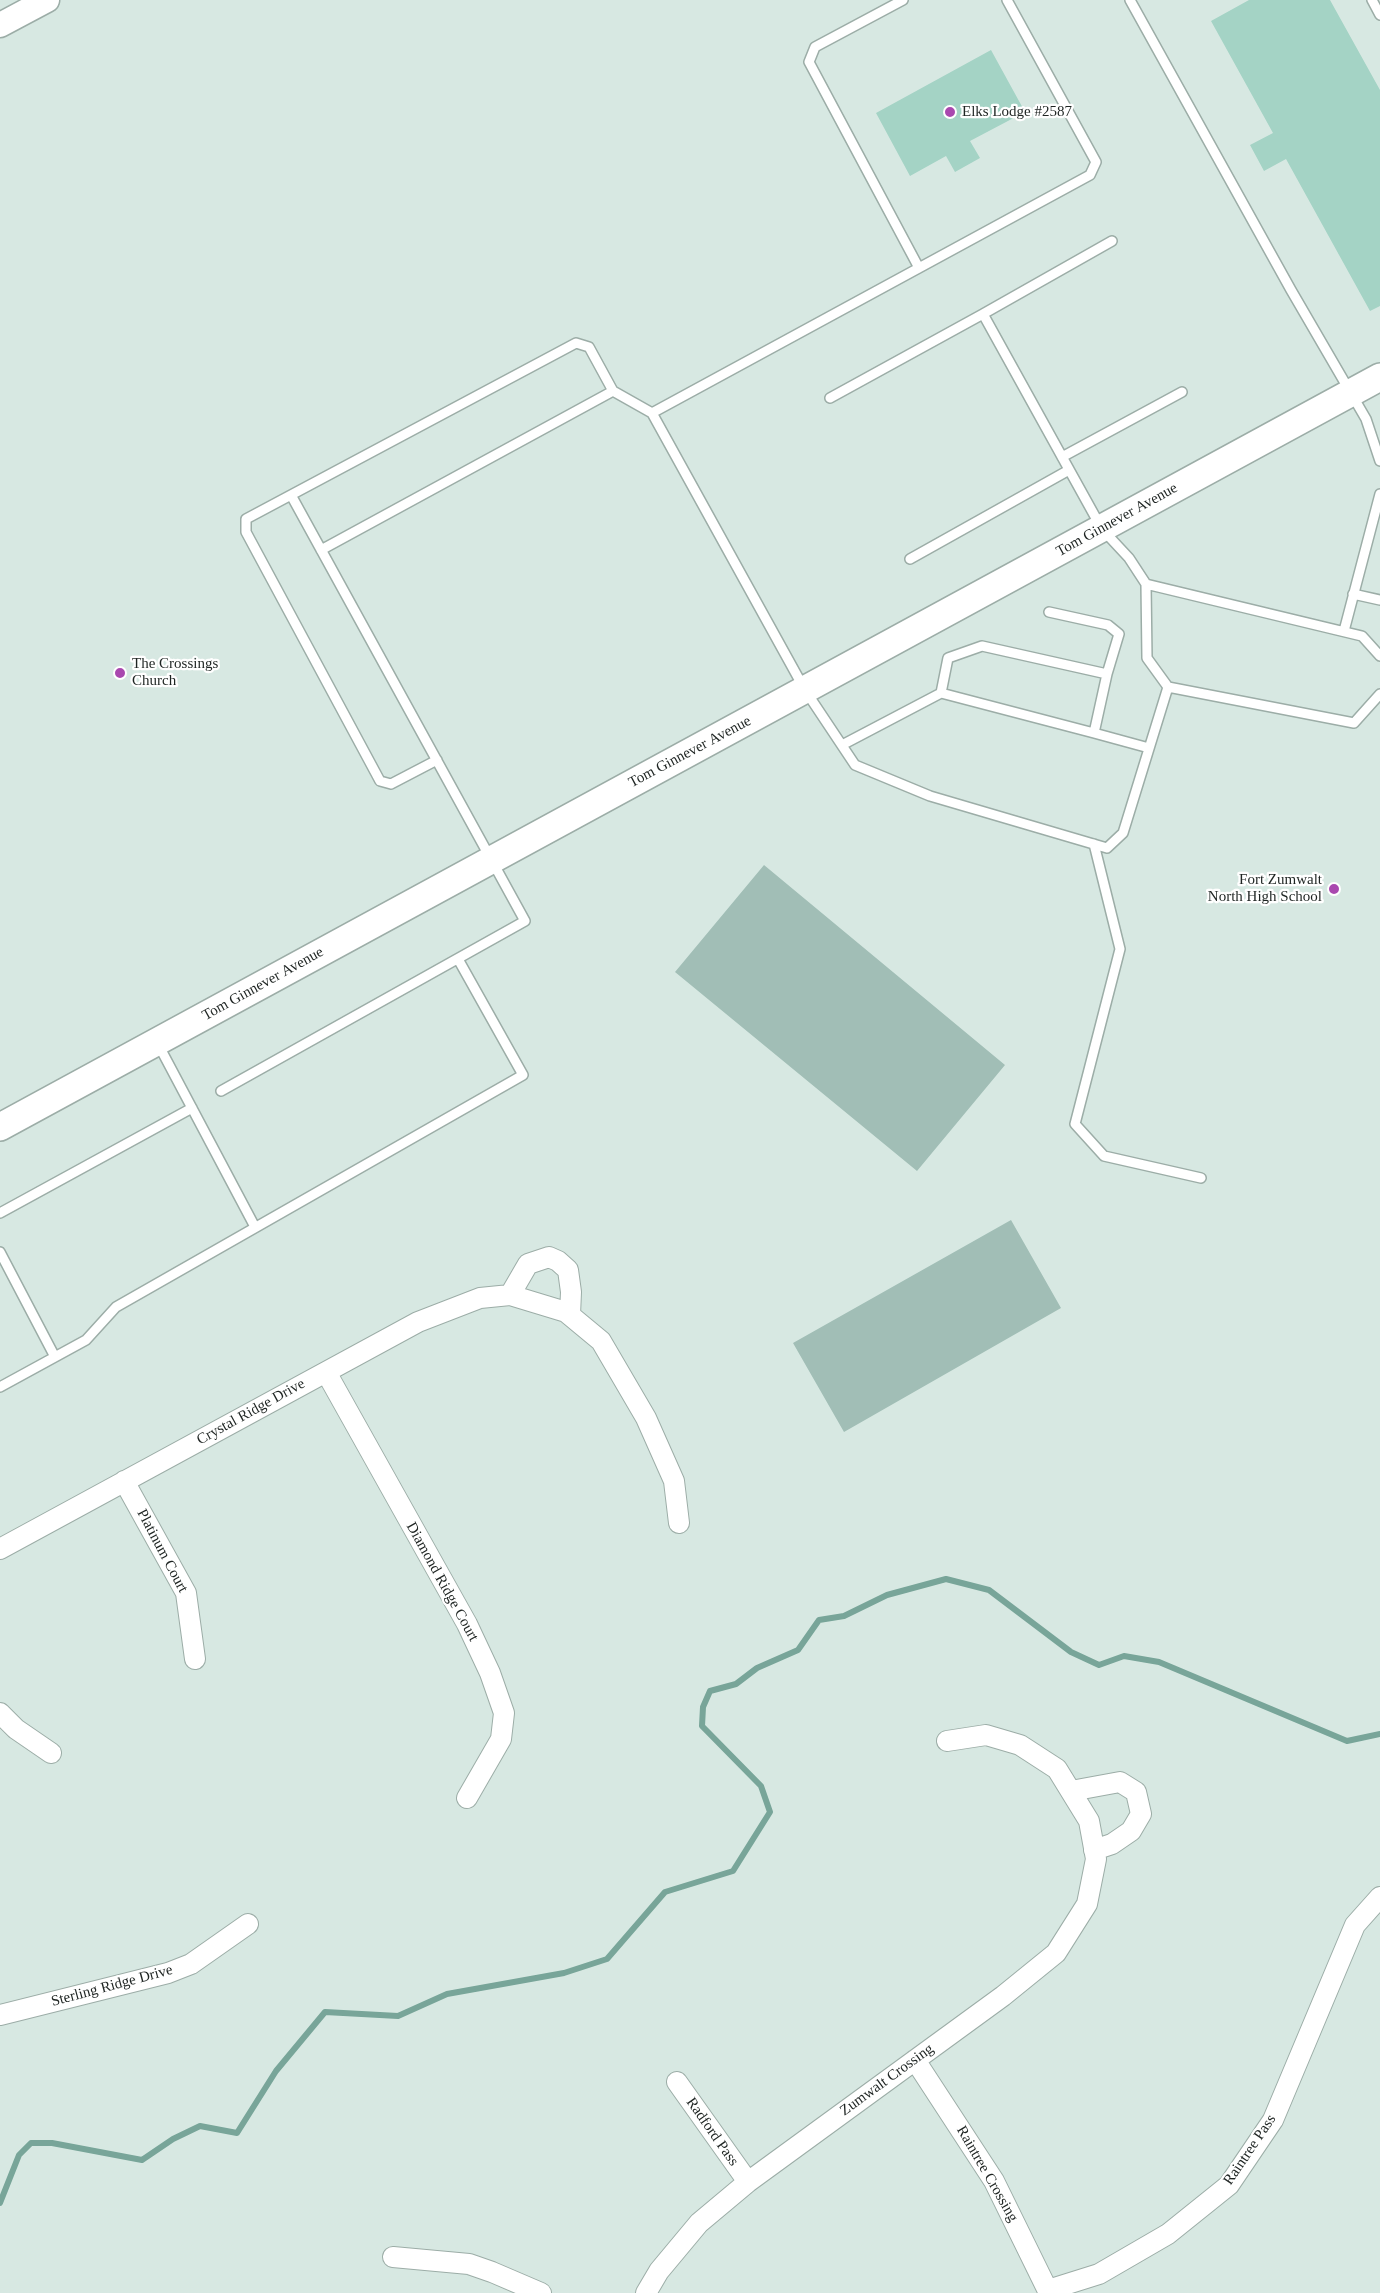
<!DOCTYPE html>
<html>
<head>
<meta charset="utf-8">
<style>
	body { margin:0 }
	canvas { display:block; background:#d7e8e2 }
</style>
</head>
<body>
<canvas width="1380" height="2293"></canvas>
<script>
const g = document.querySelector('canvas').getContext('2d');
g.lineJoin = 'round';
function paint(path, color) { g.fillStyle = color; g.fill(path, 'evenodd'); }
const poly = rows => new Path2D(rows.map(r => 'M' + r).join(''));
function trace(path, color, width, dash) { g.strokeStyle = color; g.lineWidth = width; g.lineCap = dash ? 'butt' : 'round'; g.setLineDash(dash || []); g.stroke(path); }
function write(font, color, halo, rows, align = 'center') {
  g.font = font + ' "Times New Roman",serif'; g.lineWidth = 4.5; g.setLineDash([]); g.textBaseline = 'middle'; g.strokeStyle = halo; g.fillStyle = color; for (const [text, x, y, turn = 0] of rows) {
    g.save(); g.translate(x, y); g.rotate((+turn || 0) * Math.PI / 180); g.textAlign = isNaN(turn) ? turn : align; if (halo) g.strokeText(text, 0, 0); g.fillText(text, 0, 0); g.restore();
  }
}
const green = poly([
	[764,865,1005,1065,917,1171,675,972],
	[1011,1220,1061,1308,844,1432,793,1343]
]);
const stream = poly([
	[0,2203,19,2155,31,2143,52,2143,142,2160,173,2139,200,2126,237,2133,276,2071,325,2012,398,2016,447,1994,564,1973,607,1959,665,1892,733,1871,770,1812,761,1786,702,1726,703,1707,710,1691,736,1684,757,1668,798,1650,819,1620,844,1616,887,1595,946,1579,989,1590,1071,1652,1099,1665,1124,1656,1159,1662,1347,1741,1380,1734]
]);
const building = poly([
	[1249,0,1330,0,1380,90,1380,306,1370,311,1286,159,1264,171,1250,145,1273,133,1211,21],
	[991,50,1025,112,970,141,980,158,955,172,946,156,910,176,876,113]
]);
const service = poly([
	[903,0,815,47,809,62,919,268],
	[1130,0,1291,290,1366,419,1380,461],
	[1372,0,1380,15],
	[983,314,1112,241],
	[830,398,983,314,1102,529,1129,558,1146,584,1147,658,1168,687,1354,723,1380,694],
	[652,413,805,690,855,765,930,796,1107,848,1123,833,1168,687],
	[1062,457,1182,392],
	[291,495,246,519,246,532,380,781,391,784,437,760],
	[321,550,613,391],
	[910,559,1069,470],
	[1146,584,1362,636,1380,656],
	[1353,594,1380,600],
	[1344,631,1380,494],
	[1107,674,1094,733,1149,748],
	[941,693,1094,733],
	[842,745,941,693,948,658,982,646,1107,674,1119,634,1108,625,1049,612],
	[1094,844,1120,949,1075,1124,1104,1156,1201,1178],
	[158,1044,255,1227],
	[221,1091,525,921,291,495,576,343,589,347,613,391,652,413,1090,175,1096,162,1007,0],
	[0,1213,192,1108],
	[0,1252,55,1357],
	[0,1387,86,1340,116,1307,523,1075,458,959]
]);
const minor = poly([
	[510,1295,528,1264,549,1257,558,1261,568,1270,571,1292,570,1315],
	[326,1372,467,1624,490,1673,504,1713,501,1739,467,1798],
	[124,1481,186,1593,195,1659],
	[0,1549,418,1322,480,1298,510,1295,566,1312,601,1341,646,1418,674,1481,679,1523],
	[0,1713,16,1729,51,1753],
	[1071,1791,1120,1782,1136,1792,1141,1814,1131,1831,1112,1844,1094,1850],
	[0,2015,168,1973,191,1964,248,1924],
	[915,2060,994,2181,1049,2293],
	[677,2082,748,2182],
	[393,2257,469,2264,492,2272,541,2293],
	[1048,2290,1099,2274,1168,2234,1229,2185,1273,2120,1355,1925,1380,1897],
	[646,2293,659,2271,699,2223,748,2182,1003,1996,1056,1953,1087,1904,1096,1859,1089,1821,1057,1769,1020,1745,986,1735,947,1741]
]);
const tertiary = poly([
	[0,25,47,0]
]);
const secondary = poly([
	[0,1127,1380,377]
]);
const markers = [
	[950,112,6,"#a948af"],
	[120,673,6,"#a948af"],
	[1334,889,6,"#a948af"]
];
const poiNames = [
	["Elks Lodge #2587",962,112],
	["The Crossings",132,664],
	["Church",132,681],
	["Fort Zumwalt",1322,880,"right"],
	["North High School",1322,897,"right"]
];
const streetNames = [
	["Tom Ginnever Avenue",1117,520,-29],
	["Tom Ginnever Avenue",690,752,-28],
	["Tom Ginnever Avenue",263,984,-29],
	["Crystal Ridge Drive",251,1412,-29],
	["Platinum Court",162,1551,62],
	["Diamond Ridge Court",442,1582,61],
	["Sterling Ridge Drive",112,1986,-15],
	["Zumwalt Crossing",887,2080,-36],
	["Radford Pass",712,2132,55],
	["Raintree Pass",1250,2150,-56],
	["Raintree Crossing",987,2174,60]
];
paint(green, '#a1beb6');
trace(stream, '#78a599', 6);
paint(building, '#a4d3c5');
trace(service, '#9cada7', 12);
trace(minor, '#9cada7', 22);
trace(tertiary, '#9cada7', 27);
trace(secondary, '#9cada7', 30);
trace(service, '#fff', 9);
trace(minor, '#fff', 20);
trace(tertiary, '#fff', 24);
trace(secondary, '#fff', 27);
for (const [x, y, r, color] of markers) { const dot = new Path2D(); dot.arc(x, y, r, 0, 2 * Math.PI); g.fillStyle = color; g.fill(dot); trace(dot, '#fff', 2); }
write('15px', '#1e2422', '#fff', poiNames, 'left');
write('15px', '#1e2422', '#fff', streetNames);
</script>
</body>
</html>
